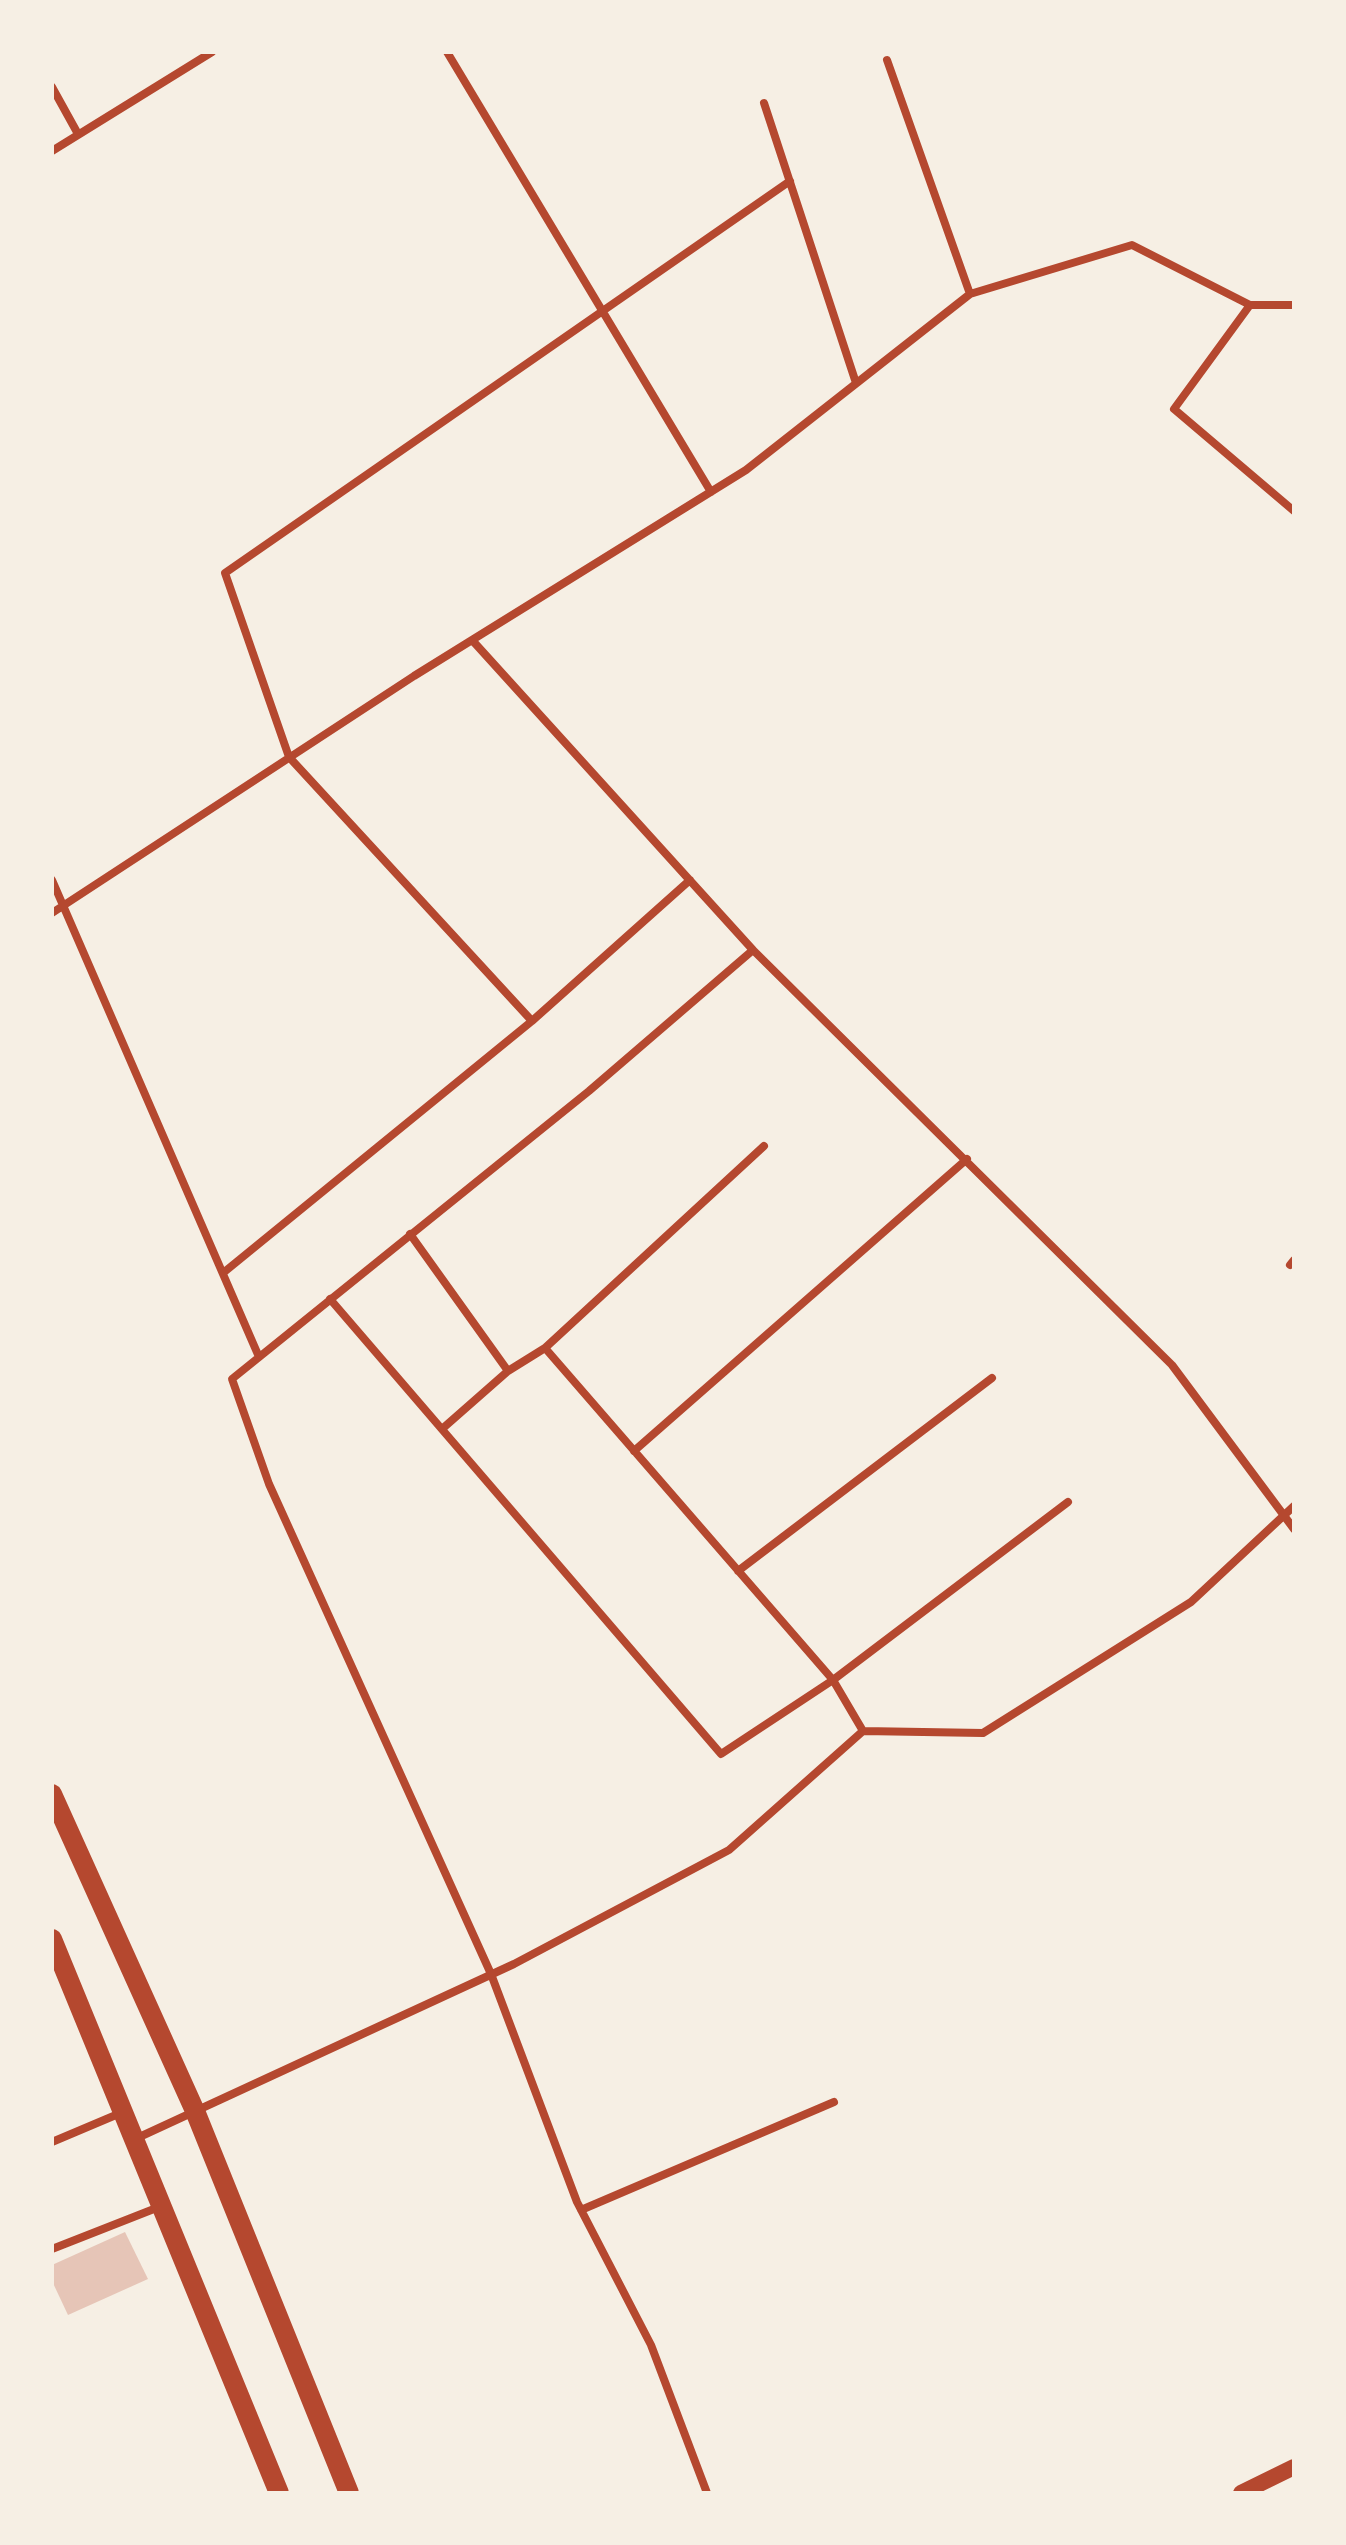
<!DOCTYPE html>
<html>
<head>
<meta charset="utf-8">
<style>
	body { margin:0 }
	#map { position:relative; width:1346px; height:2545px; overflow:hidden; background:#f6efe4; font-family:Merriweather,serif }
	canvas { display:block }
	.frame { position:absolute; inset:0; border:54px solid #f6efe4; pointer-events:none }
</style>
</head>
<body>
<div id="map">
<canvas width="1346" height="2545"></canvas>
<div class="frame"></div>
</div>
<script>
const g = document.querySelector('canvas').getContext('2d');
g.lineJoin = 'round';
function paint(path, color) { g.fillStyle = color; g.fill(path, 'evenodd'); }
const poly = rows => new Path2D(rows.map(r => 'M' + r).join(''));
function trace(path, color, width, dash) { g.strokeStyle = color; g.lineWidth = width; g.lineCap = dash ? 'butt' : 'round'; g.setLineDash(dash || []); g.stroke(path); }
const building = poly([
	[125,2232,148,2279,68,2315,52,2281,52,2265]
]);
const minor = poly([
	[447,52,711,492],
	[887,60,970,294],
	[52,87,78,134],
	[764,103,856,383],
	[52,151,212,52],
	[1250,305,1174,409,1294,511],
	[472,640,753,950],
	[52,880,259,1357],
	[52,913,414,676,746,470,970,294,1132,245,1250,305,1294,305],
	[532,1021,690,880],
	[410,1234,508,1371,545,1348,833,1680,1068,1502],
	[1290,1265,1294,1260],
	[223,1273,532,1021,289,757,225,573,790,181],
	[330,1299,721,1754,833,1680,863,1731],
	[545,1348,764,1146],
	[442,1429,508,1371],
	[634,1451,967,1159],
	[738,1571,992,1378],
	[135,2139,514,1964,729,1850,863,1731,983,1733,1191,1602,1294,1506],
	[52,2142,123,2112],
	[581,2210,834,2102],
	[52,2249,159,2207],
	[707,2493,651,2345,577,2202,491,1974,269,1484,232,1379,589,1091,753,950,1172,1365,1294,1529]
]);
const secondary = poly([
	[1241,2493,1294,2467]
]);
const primary = poly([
	[52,1794,195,2111,349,2493],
	[52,1939,279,2493]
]);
paint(building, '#e6c5b7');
trace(minor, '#b5482f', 8);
trace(secondary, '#b5482f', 16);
trace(primary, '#b5482f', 20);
</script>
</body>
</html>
